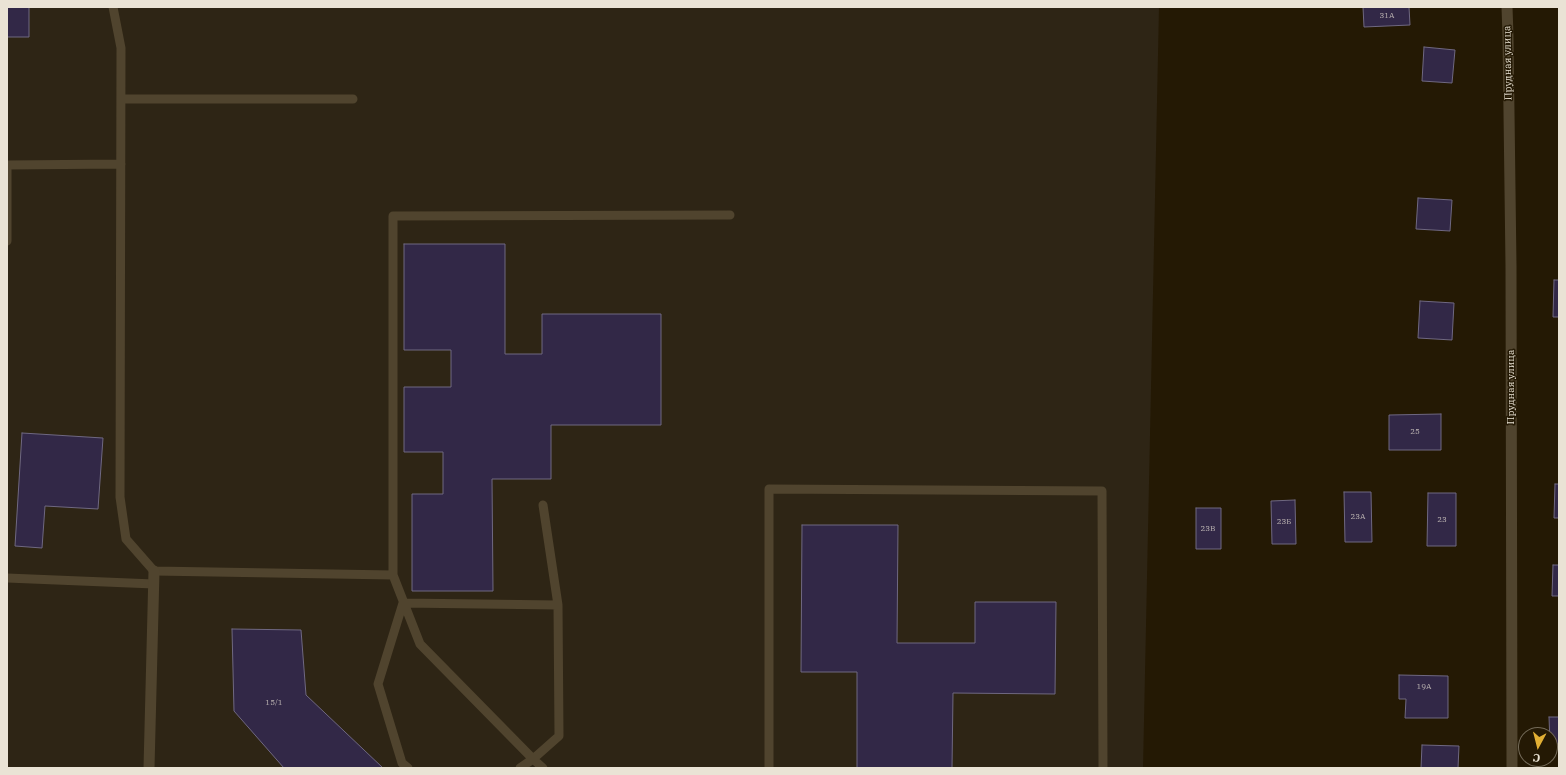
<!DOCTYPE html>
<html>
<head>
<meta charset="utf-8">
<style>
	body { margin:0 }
	#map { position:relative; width:1566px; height:775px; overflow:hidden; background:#241904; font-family:"IBM Plex Serif",serif }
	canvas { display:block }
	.frame { position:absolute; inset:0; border:8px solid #eae3d5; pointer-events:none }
	.north { position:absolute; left:1518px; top:727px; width:40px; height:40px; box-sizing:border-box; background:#241904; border:1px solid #736a58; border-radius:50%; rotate:187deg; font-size:11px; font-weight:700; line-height:16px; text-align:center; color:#eae3d5 }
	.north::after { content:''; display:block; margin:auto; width:14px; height:18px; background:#e1af34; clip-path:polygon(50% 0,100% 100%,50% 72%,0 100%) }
</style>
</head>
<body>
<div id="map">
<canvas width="1566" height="775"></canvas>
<div class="frame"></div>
<div class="north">С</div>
</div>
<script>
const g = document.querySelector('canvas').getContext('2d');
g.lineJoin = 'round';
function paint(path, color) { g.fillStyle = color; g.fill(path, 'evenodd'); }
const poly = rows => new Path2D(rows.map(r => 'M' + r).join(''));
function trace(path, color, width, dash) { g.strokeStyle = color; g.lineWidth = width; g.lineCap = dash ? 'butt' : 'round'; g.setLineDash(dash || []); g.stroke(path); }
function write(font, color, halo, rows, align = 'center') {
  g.font = font + ' "IBM Plex Serif",serif'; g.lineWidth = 3; g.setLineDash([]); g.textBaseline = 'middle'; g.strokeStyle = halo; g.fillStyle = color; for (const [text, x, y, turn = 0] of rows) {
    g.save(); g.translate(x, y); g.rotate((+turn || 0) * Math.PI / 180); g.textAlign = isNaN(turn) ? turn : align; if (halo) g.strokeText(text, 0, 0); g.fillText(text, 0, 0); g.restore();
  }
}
const commercial = poly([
	[7,7,1159,7,1143,768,7,768]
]);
const building = poly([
	[7,7,29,7,29,37,7,37,7,7],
	[1363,7,1409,7,1410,25,1364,27,1363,7],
	[1424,47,1455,50,1452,83,1422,81,1424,47],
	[1418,198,1452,200,1450,231,1416,229,1418,198],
	[404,244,505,244,505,354,542,354,542,314,661,314,661,425,551,425,551,479,492,479,493,591,412,591,412,494,443,494,443,452,404,452,404,387,451,387,451,350,404,350,404,244],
	[1554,280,1559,280,1559,317,1553,317,1554,280],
	[1420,301,1454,303,1452,340,1418,338,1420,301],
	[1441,414,1441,450,1389,450,1389,415,1441,414],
	[22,433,103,438,98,509,45,506,42,548,15,546,22,433],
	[1555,484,1559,484,1559,518,1554,518,1555,484],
	[1344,492,1371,492,1372,542,1345,542,1344,492],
	[1428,493,1456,493,1456,546,1427,546,1428,493],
	[1295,500,1296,544,1272,544,1271,501,1295,500],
	[1196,508,1221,508,1221,549,1196,549,1196,508],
	[802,525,898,525,897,643,975,643,975,602,1056,602,1055,694,953,693,952,768,857,768,857,672,801,672,802,525],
	[1553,565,1559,565,1559,596,1552,596,1553,565],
	[232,629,301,630,306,695,383,768,284,768,234,711,232,629],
	[1399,675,1448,676,1448,718,1405,718,1406,699,1399,699,1399,675],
	[1549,717,1559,717,1559,744,1550,744,1549,717],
	[1422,745,1459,746,1458,768,1421,768,1422,745]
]);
const service = poly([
	[113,7,121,48,120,497,126,539,154,571,393,575],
	[121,99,353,99],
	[7,165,121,164],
	[7,241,7,165],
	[543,505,558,605,559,736,533,759,543,768],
	[7,578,154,584],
	[408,768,402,763,378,684,403,603,558,605],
	[520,768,533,759,420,644,393,575,393,216,730,215],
	[769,768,769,489,1102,491,1103,768]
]);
const minor = poly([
	[1507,7,1508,36,1511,266,1512,768],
	[149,768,154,571]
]);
const numberNames = [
	["31А",1387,16],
	["25",1415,432],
	["23А",1358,517],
	["23",1442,520],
	["23Б",1284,522],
	["23В",1208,529],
	["19А",1424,687],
	["15/1",274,703]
];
const streetNames = [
	["Прудная улица",1508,63,-91],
	["Прудная улица",1511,387,-90]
];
paint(commercial, '#2e2515');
paint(building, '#322847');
trace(building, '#6f6881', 1);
trace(service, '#50442e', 9);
trace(minor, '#50442e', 11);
write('8px', '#bcb4b2', null, numberNames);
write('10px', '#eae3d5', '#241904', streetNames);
</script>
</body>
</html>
